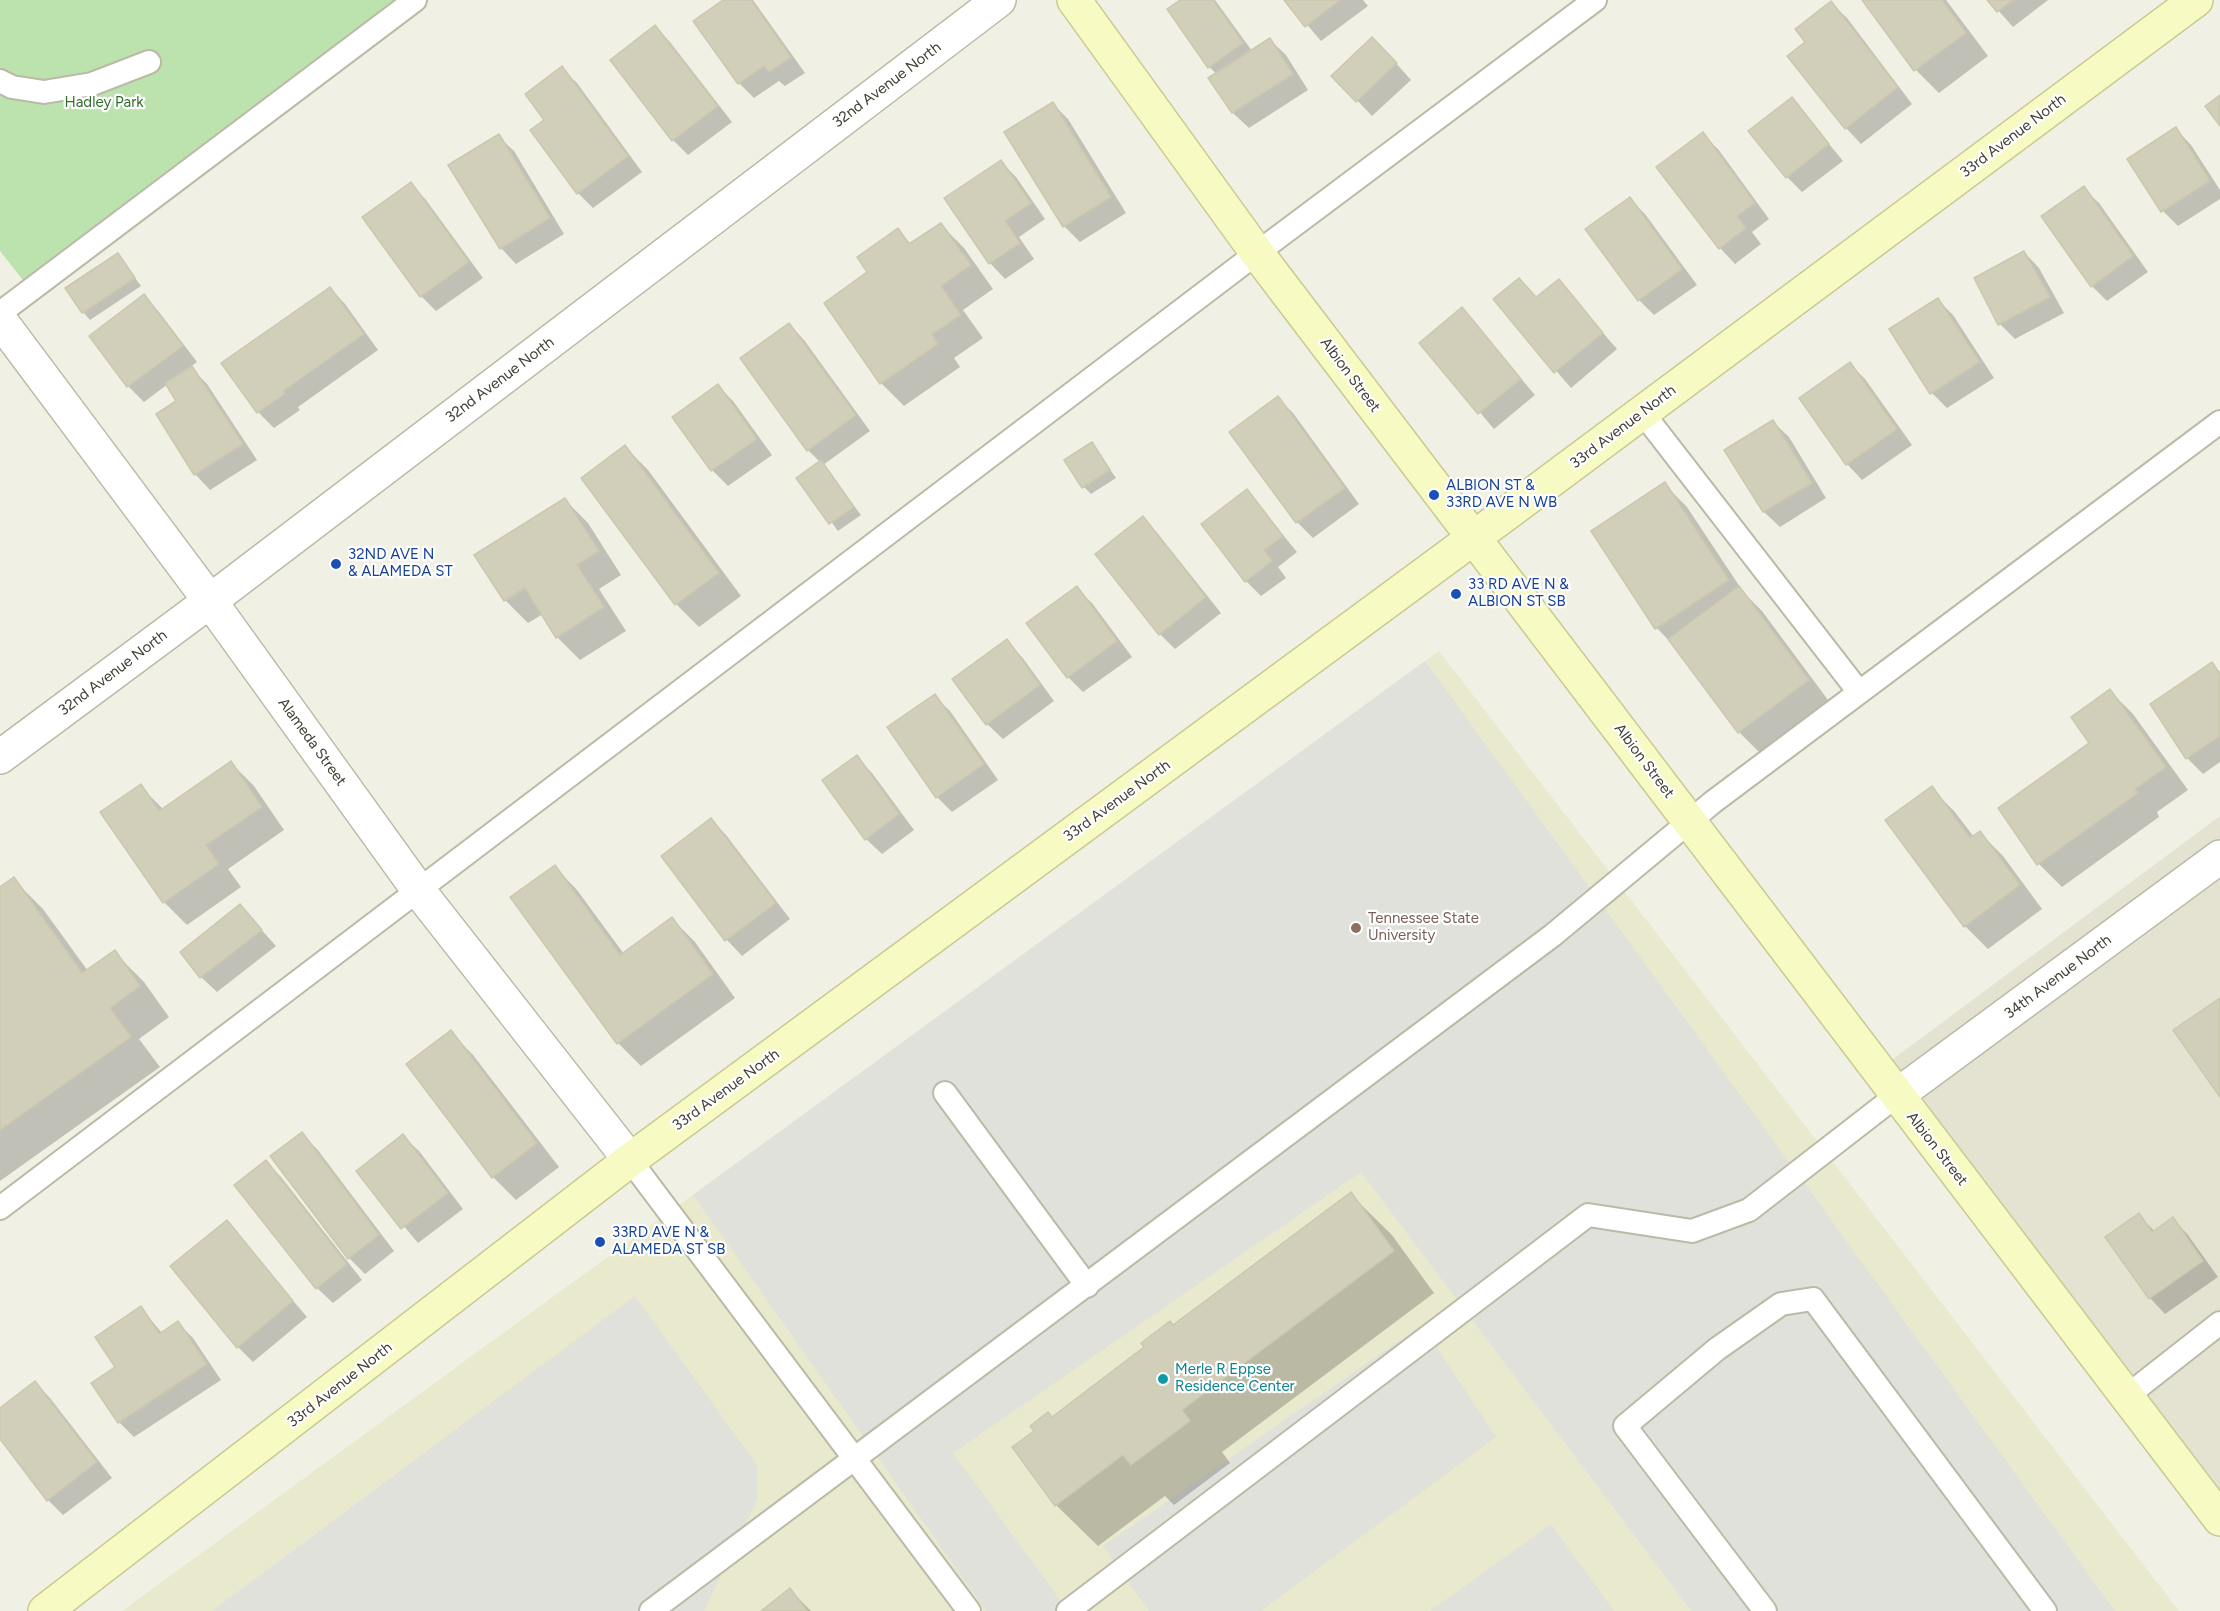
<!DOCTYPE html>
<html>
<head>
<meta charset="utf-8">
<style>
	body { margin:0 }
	canvas { display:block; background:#f0f0e4 }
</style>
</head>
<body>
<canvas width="2220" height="1611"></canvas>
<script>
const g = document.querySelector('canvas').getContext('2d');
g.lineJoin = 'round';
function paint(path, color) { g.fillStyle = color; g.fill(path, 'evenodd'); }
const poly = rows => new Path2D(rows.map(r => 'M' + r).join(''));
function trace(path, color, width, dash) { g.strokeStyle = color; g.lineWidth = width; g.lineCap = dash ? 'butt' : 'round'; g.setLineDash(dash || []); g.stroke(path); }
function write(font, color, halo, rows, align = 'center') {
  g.font = font + ' Figtree,sans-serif'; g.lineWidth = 4.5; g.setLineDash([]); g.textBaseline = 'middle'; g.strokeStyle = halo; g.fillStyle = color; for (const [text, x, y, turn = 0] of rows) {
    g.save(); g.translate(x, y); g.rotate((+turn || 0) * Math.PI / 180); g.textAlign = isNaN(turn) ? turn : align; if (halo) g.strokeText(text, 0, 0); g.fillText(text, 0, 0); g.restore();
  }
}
const residential = poly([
	[2220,816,2220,1519,1877,1071]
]);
const education = poly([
	[1439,651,2179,1611,122,1611]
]);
const green = poly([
	[0,0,415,0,30,289,0,251]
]);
const parking = poly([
	[1425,661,2115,1611,1691,1611,1361,1172,953,1453,1068,1611,986,1611,693,1195],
	[635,1296,757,1465,757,1500,704,1611,212,1611],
	[1422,1325,1496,1437,1261,1611,1149,1611,1103,1546],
	[1551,1524,1614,1611,1430,1611]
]);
const shadow = poly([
	[725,0,753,0,805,73,785,86,779,81,754,98,739,83],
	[1182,0,1215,0,1252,51,1270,40,1286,55,1308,90,1249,128,1233,113,1210,78,1217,74,1209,67],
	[1286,0,1363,0,1368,6,1321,41],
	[1864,0,1946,0,1988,56,1939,93,1916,70],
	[1989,0,2048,0,2013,27],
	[1831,3,1847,18,1912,104,1861,144,1846,128],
	[655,27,670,42,732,122,688,155,673,140],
	[1388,54,1411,80,1372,116,1334,76],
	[561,68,577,83,642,172,593,208,578,193,546,120],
	[1792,99,1843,161,1802,192,1787,177],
	[1053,104,1068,119,1126,213,1080,242,1064,226,1006,132],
	[2176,129,2191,145,2220,190,2220,199,2178,226,2163,211,2129,159],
	[1702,134,1718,149,1769,219,1752,232,1761,244,1735,264,1720,248],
	[498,136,514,151,564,234,516,264,501,248],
	[1001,162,1016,177,1045,219,1019,237,1034,259,1005,279,990,263],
	[411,184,426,200,483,278,436,311,421,296],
	[2083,188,2099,203,2148,272,2107,301,2092,286],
	[1630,199,1645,214,1697,285,1654,315,1639,300],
	[941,225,964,248,993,289,963,310,983,338,954,358,960,367,904,406,881,383,869,273,897,230,912,245],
	[2024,252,2039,268,2064,313,2015,339,2000,324],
	[118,255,141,286,90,320,83,312],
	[1558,281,1617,349,1571,388,1495,300,1537,298],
	[330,288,345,304,378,350,298,407,300,410,274,428,258,412,224,363],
	[144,296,159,312,197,362,190,367,207,384,257,460,210,490,195,474,178,401,168,384,144,402,128,386,91,336],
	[1938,300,1953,315,1994,378,1947,408,1932,393],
	[1462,309,1535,395,1494,429,1421,343],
	[789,324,804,340,870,431,823,465,861,515,838,531,799,478,820,462,808,450],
	[1850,364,1865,379,1912,445,1862,480,1847,464,1801,398],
	[718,386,733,401,772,455,728,486,712,470,674,417],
	[1278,398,1293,413,1359,504,1313,538,1297,522,1231,432],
	[1773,422,1789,437,1826,498,1780,527,1764,512,1726,451],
	[1092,444,1116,478,1091,494,1084,487],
	[625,447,648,470,741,596,699,627,676,604],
	[1664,484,1687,507,1744,593,1762,611,1831,704,1762,755,1739,732,1673,645,1657,628],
	[1247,491,1297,552,1278,567,1286,578,1261,596,1246,581],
	[565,500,588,523,621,575,599,589,626,631,580,660,557,637,543,614,528,623,505,600],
	[1143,518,1158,534,1221,613,1175,649,1160,634],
	[1076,588,1092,603,1132,657,1083,692,1068,677],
	[1006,641,1022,657,1054,701,1003,739,987,724],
	[2212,664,2220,672,2220,762,2203,774,2187,758,2152,704],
	[2110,691,2133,714,2188,790,2157,812,2159,817,2062,887,2039,864,2091,743],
	[934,696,950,711,998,780,952,812,937,797],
	[856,757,872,773,914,830,882,854,866,839],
	[231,763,254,786,284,830,228,869,241,887,187,925,164,902,140,786,163,809],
	[1931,788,1954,811,1974,837,1980,833,2003,856,2042,909,1988,949,1965,926],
	[711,819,726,835,790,919,742,956,727,940,663,856],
	[555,867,577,890,624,954,672,919,695,942,735,998,641,1066,618,1043],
	[13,879,43,909,88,971,114,952,144,982,169,1017,139,1039,160,1067,0,1181,0,888],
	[240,906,276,946,217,992,201,977],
	[450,1032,473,1055,559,1167,516,1200,493,1177],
	[301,1134,317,1149,394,1251,365,1274,349,1258,272,1157],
	[403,1136,419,1151,463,1209,418,1243,358,1171],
	[266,1162,281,1177,362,1280,333,1303,317,1288],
	[1350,1194,1392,1235,1434,1293,1222,1452,1230,1463,1174,1505,1165,1496,1098,1546,1056,1505,1036,1431],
	[2139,1215,2155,1232,2173,1219,2188,1235,2218,1277,2165,1314,2150,1298],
	[226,1222,307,1317,253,1362,238,1347],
	[141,1308,162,1333,178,1323,193,1338,221,1380,134,1437,119,1422,117,1367],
	[35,1383,50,1398,112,1478,63,1515,48,1500,0,1437,0,1410],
	[790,1590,811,1611,763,1611]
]);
const building = poly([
	[723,0,751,0,791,57,769,72,764,66,738,84,693,21,723,0],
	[1180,0,1213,0,1243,43,1208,68,1167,9,1180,0],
	[1284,0,1340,0,1305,27,1284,0],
	[1862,0,1942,0,1966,33,1914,71,1862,0],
	[1987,0,2013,0,1997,12,1987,0],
	[1831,1,1898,87,1845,129,1787,56,1805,42,1795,29,1831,1],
	[655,25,718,106,672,141,610,60,655,25],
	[1372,37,1397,63,1356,102,1331,76,1372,37],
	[1270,38,1293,74,1232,113,1208,78,1270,38],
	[562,66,628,156,577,194,530,130,544,120,525,94,562,66],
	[2220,95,2220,126,2205,106,2220,95],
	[1792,97,1829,144,1786,178,1748,131,1792,97],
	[1053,102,1111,197,1063,227,1004,132,1053,102],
	[2176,127,2210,181,2161,212,2127,159,2176,127],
	[1703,132,1755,203,1737,216,1746,228,1719,249,1656,167,1703,132],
	[499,134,550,218,500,249,448,165,499,134],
	[1001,160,1031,203,1005,221,1020,243,989,264,944,198,1001,160],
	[411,182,469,262,420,297,362,217,411,182],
	[2084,186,2133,256,2091,287,2041,216,2084,186],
	[1630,197,1682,269,1638,301,1585,229,1630,197],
	[941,223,971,265,941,286,961,315,932,334,938,344,880,384,824,303,867,272,857,257,898,228,909,244,941,223],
	[2024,251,2050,297,1998,325,1974,278,2024,251],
	[118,253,135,278,82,313,65,288,118,253],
	[1519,278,1536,297,1559,279,1603,333,1554,373,1493,299,1519,278],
	[330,287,364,334,283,391,285,394,257,413,221,363,330,287],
	[144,294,183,346,127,387,89,336,144,294],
	[1938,298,1980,362,1930,394,1889,329,1938,298],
	[1462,307,1521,379,1478,414,1419,343,1462,307],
	[789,323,856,415,807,451,740,358,789,323],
	[1850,362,1897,429,1846,465,1799,398,1850,362],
	[192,366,243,444,194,475,156,414,176,401,165,383,192,366],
	[718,384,757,439,711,471,672,417,718,384],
	[1278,396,1345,488,1296,523,1229,432,1278,396],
	[1773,420,1812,483,1763,512,1724,450,1773,420],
	[1092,442,1110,470,1082,488,1064,460,1092,442],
	[625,445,719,573,675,605,581,478,625,445],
	[821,460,854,507,829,524,796,478,821,460],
	[1665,482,1729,580,1655,629,1591,531,1665,482],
	[1247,489,1283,536,1264,550,1272,561,1245,582,1201,524,1247,489],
	[565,498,599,551,577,565,604,607,556,638,525,588,504,601,474,555,565,498],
	[1143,516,1206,597,1159,635,1095,554,1143,516],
	[1077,586,1117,641,1067,678,1026,623,1077,586],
	[1739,586,1809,680,1738,733,1668,639,1739,586],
	[1007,639,1040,685,986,725,952,679,1007,639],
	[2212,662,2220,674,2220,736,2186,759,2150,704,2212,662],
	[2110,689,2166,767,2135,789,2138,793,2037,865,1998,808,2089,743,2071,717,2110,689],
	[935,694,984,764,936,798,887,727,935,694],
	[857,755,899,814,865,840,822,780,857,755],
	[231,761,262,807,206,845,219,864,163,903,100,812,141,784,159,811,231,761],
	[1932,786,1970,838,1980,831,2020,885,1964,927,1885,820,1932,786],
	[711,818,776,903,725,941,661,856,711,818],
	[555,865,620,955,672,917,713,974,617,1044,510,897,555,865],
	[14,877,82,973,115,950,140,986,110,1008,131,1037,0,1130,0,887,14,877],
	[240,904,262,930,200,978,180,952,240,904],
	[2220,998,2220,1097,2173,1030,2220,998],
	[451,1030,537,1143,492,1178,406,1064,451,1030],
	[302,1132,379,1235,348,1259,270,1156,302,1132],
	[403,1134,448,1193,401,1229,356,1171,403,1134],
	[266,1160,347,1264,316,1289,234,1185,266,1160],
	[1351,1192,1394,1251,1182,1410,1190,1421,1131,1465,1123,1455,1055,1506,1012,1447,1034,1431,1030,1426,1048,1412,1052,1417,1144,1347,1141,1343,1170,1321,1173,1325,1351,1192],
	[2139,1213,2152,1232,2173,1217,2203,1261,2149,1299,2105,1237,2139,1213],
	[227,1220,293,1301,237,1348,170,1266,227,1220],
	[141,1306,159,1334,178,1321,207,1364,118,1423,91,1383,115,1367,95,1337,141,1306],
	[35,1381,97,1462,47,1501,0,1439,0,1408,35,1381],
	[790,1588,807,1611,761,1611,790,1588]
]);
const lane = poly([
	[0,81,12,87,44,92,92,84,149,62],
	[0,313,415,0],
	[1642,412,1859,692],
	[945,1093,1087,1286],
	[630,1160,969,1611],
	[0,1208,1257,253,1595,0],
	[2127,1396,2220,1323],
	[651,1611,1553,935,1713,802,2220,422],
	[1068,1611,1588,1215,1692,1231,1749,1210,1896,1096],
	[1765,1611,1625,1426,1717,1349,1781,1304,1813,1299,2045,1611]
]);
const street = poly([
	[0,320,210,601,419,891,630,1160],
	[0,757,210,601,999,0],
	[1896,1096,2220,857]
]);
const secondary = poly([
	[1074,0,1257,253,2220,1519],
	[45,1611,630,1160,1510,511,2196,0]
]);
const markers = [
	[1434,495,6,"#1a4fb4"],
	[336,564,6,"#1a4fb4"],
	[1456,594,6,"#1a4fb4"],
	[1356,928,6,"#8d6e63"],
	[600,1242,6,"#1a4fb4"],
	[1163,1379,6,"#0f9aa8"]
];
const streetNames = [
	["32nd Avenue North",887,85,-37],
	["33rd Avenue North",2013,136,-37],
	["Albion Street",1350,375,53],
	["32nd Avenue North",500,380,-37],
	["33rd Avenue North",1623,427,-37],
	["32nd Avenue North",113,673,-37],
	["Alameda Street",312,742,54],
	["Albion Street",1644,761,53],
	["33rd Avenue North",1117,801,-36],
	["34th Avenue North",2058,977,-37],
	["33rd Avenue North",726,1090,-36],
	["Albion Street",1937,1149,52],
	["33rd Avenue North",340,1385,-38]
];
const parkNames = [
	["Hadley Park",104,103]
];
const transitNames = [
	["ALBION ST &",1446,486],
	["33RD AVE N WB",1446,503],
	["32ND AVE N",348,555],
	["& ALAMEDA ST",348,572],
	["33 RD AVE N &",1468,585],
	["ALBION ST SB",1468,602],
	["33RD AVE N &",612,1233],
	["ALAMEDA ST SB",612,1250]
];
const educationNames = [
	["Tennessee State",1368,919],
	["University",1368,936]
];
const cultureNames = [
	["Merle R Eppse",1175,1370],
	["Residence Center",1175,1387]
];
paint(residential, '#e4e3d2');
paint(education, '#e9e9ce');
paint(green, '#bce2ae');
paint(parking, '#e1e1dc');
paint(shadow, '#0003');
paint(building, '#d1cfba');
trace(building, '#cbc8ae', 1.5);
trace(lane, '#bbbaa7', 26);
trace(street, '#bbbaa7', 36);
trace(secondary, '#c9cb93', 36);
trace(lane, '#fff', 22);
trace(street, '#fff', 33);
trace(secondary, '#f8fac4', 33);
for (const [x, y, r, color] of markers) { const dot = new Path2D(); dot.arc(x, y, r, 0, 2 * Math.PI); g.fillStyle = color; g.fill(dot); trace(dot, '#fff', 2); }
write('15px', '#424034', '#fff', streetNames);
write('15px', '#336f2c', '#fff', parkNames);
write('15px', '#164399', '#fff', transitNames, 'left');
write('15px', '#785e54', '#fff', educationNames, 'left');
write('15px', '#0d838f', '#fff', cultureNames, 'left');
</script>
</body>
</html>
